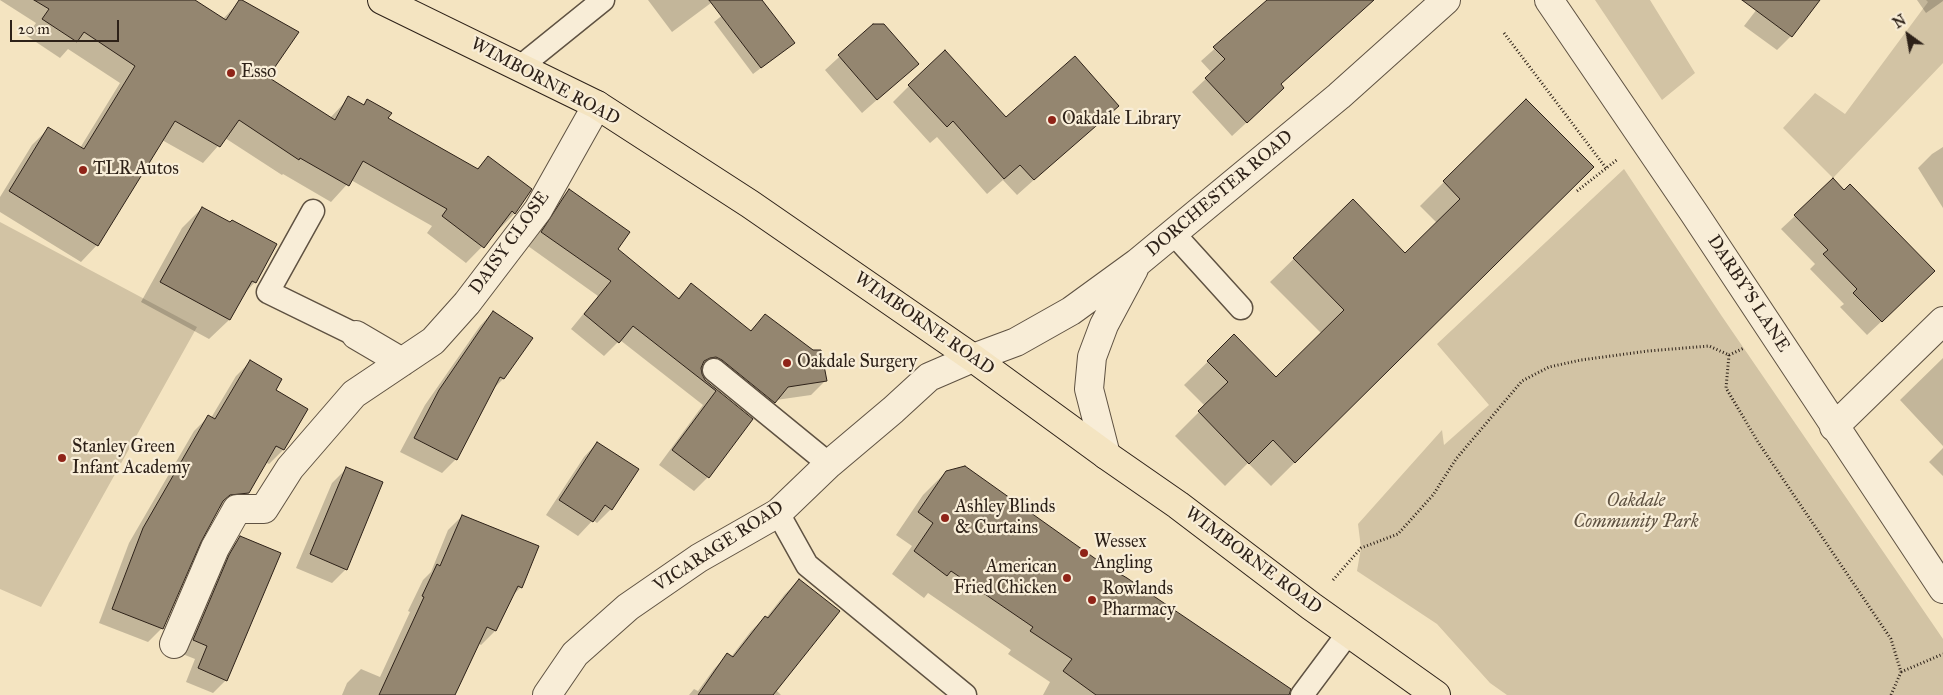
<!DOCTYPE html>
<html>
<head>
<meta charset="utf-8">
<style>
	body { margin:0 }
	#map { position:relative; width:1943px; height:695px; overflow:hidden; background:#f4e4c1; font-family:"IM FELL Great Primer",serif }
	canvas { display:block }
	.north { position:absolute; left:1883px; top:10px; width:50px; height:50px; -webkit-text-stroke:4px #f8edd7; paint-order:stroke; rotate:328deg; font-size:14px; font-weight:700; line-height:20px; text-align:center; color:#2d2118 }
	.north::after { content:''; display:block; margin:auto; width:18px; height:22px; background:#2d2118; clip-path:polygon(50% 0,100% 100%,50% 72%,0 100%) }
	.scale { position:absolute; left:10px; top:20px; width:109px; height:22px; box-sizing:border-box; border:2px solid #2d2118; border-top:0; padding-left:6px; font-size:15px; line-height:18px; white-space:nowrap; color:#2d2118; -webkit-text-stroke:4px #f8edd7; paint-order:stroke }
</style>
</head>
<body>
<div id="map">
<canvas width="1943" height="695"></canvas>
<div class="north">N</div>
<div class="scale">20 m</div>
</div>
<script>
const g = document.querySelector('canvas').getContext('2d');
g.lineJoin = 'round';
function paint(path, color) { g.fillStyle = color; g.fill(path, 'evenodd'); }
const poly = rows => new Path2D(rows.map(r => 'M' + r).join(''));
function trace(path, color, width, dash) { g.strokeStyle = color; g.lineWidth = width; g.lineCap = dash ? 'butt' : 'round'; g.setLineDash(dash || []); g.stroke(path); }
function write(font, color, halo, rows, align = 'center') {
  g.font = font + ' "IM FELL Great Primer",serif'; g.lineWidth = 4.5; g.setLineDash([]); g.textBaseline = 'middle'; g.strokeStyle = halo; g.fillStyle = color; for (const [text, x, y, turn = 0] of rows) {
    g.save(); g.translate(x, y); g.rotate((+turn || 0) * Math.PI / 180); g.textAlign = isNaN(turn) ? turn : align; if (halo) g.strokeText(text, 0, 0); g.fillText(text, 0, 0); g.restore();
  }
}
const green = poly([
	[1595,0,1650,0,1695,73,1662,100],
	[1926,0,1943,0,1943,63,1833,178,1783,128,1815,93,1845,114,1928,2],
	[1624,169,1721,315,1943,639,1943,695,1507,695,1490,683,1437,624,1357,571,1361,548,1358,524,1442,430,1444,445,1489,405,1437,344],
	[0,222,197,327,41,607,0,589]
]);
const shadow = poly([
	[0,0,193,0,223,19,240,1,266,77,330,118,349,98,362,106,367,100,387,119,476,170,488,157,515,213,466,263,427,233,432,226,351,180,331,202,283,174,282,175,225,138,203,163,162,140,97,245,81,262,0,212,0,197,32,145,48,129,80,148,120,83,68,49,60,58,27,36,36,23],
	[648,0,715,0,672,32],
	[741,0,760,0,786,49,753,74,714,22],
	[1269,0,1372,0,1280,85,1269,102,1232,136,1192,92,1212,73,1201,61],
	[1764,0,1818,0,1791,36,1777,50,1744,26],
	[1917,0,1943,0,1943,1,1926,13],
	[874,25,903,77,862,113,825,70],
	[909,86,1006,119,1117,106,1017,195,1003,180,987,194,937,137,930,143,893,102],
	[1526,100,1592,167,1271,486,1248,463,1225,486,1175,436,1205,406,1184,385,1234,336,1276,379,1322,334,1270,282,1353,201,1405,254,1437,223,1420,206],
	[1943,147,1943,208,1918,168,1932,154],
	[569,190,616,249,677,299,691,285,750,331,765,316,825,381,811,395,776,400,760,416,708,373,700,370,704,381,751,419,708,477,694,491,659,465,703,405,620,340,604,356,571,329,598,296,528,246,555,204],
	[202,208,255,282,243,295,229,320,209,339,141,302,182,228],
	[1795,216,1920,285,1867,335,1840,307,1844,304,1810,269,1815,264,1781,229],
	[493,312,531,339,503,379,492,390,456,459,442,473,400,452,425,405,480,326],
	[1943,358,1943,446,1900,400],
	[250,362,274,391,306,409,283,450,269,464,265,462,248,493,233,507,218,508,200,541,162,628,148,642,99,623,129,543,194,431,208,417,211,418,236,376],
	[597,443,611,509,597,523,593,520,578,536,546,515,584,457],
	[1943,448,1943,476,1929,462],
	[346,469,346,569,332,583,296,568,332,483],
	[946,472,1289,695,1043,695,1050,682,1008,654,1011,650,928,593,924,598,892,574,912,546,896,535,923,495],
	[462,516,521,587,512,596,495,631,481,645,478,643,450,695,342,695,347,683,361,669,380,677,410,612,408,611,423,580,431,572,448,530],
	[240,538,226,680,213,693,186,682,195,659,180,653,227,551],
	[799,580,776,690,781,695,689,695,694,689,698,691,714,669,727,655,731,657,751,631,765,617,766,618,785,594]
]);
const building = poly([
	[34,0,195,0,226,20,239,0,242,0,299,32,268,77,335,120,348,96,364,105,367,99,392,113,388,118,478,169,488,156,532,189,515,214,512,211,484,248,442,216,447,209,363,161,349,186,300,158,299,160,239,120,220,147,175,121,98,246,9,191,48,127,84,149,135,66,84,32,77,42,42,19,49,9,34,0],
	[709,0,762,0,795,43,761,68,709,0],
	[1267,0,1374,0,1281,84,1284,88,1247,123,1205,78,1225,59,1213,47,1267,0],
	[1742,0,1820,0,1792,37,1742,0],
	[873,24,884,24,919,64,877,100,838,55,873,24],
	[945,50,1006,117,1075,56,1119,106,1034,180,1020,165,1004,179,953,121,947,127,908,85,945,50],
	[1526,99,1594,167,1295,463,1273,440,1249,464,1198,411,1228,382,1207,361,1234,334,1276,377,1344,310,1293,258,1353,199,1405,253,1460,199,1443,181,1526,99],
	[1833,178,1844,190,1850,184,1935,271,1882,322,1853,293,1857,289,1823,254,1828,250,1794,215,1833,178],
	[569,189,630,232,618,249,679,299,691,283,751,331,765,314,813,350,821,350,827,381,788,387,775,403,722,360,716,357,710,358,704,361,701,368,702,374,705,380,753,419,709,478,672,450,716,391,633,326,619,343,584,314,611,281,541,232,569,189],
	[202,207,230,222,232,220,277,244,256,283,252,281,230,320,160,282,202,207],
	[493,311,533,338,504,379,500,377,457,460,414,438,439,390,493,311],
	[250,360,282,379,276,390,308,409,284,450,276,446,249,493,230,495,223,501,201,542,163,629,112,609,143,528,208,415,215,419,250,360],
	[597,442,639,469,612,510,605,505,593,522,559,500,597,442],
	[965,466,1100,562,1127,578,1291,689,1289,695,1096,695,1063,671,1072,659,1030,631,1033,627,951,571,947,576,914,551,933,523,918,512,946,471,965,466],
	[346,467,383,482,347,570,310,554,346,467],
	[462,515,539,546,522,588,518,586,496,631,487,627,455,695,379,695,424,597,422,596,437,564,440,566,462,515],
	[240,536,281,553,227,681,198,668,207,646,193,640,229,555,240,536],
	[799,579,840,611,773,695,698,695,727,653,733,657,765,616,768,618,799,579]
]);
const path = poly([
	[1504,33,1606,168],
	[1577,191,1618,159],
	[1729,355,1744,348],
	[1333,580,1361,548,1398,534,1433,495,1456,459,1522,381,1549,367,1581,360,1648,351,1709,346,1729,355,1726,388,1758,442,1891,639,1901,672,1891,695],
	[1901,672,1943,654]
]);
const service = poly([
	[520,67,603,0],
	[313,211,268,292,356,335],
	[1173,233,1241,308],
	[714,370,829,464],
	[778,513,807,565,965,695],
	[1302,695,1349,632]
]);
const minor = poly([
	[1549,0,1694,213,1943,589],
	[356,335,402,362],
	[1834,427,1943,321],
	[174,644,215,548,237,509,264,509,290,468,354,394,433,341,467,303,538,210,597,105],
	[547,695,575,654,628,607,699,558,778,513,829,464,893,410,929,377,973,358]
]);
const tertiary = poly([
	[973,358,1016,342,1071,311,1137,263,1339,96,1446,0],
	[1106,455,1089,389,1092,357,1104,325,1134,269]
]);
const trunk = poly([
	[382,0,597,105,750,204,973,358,1106,455,1178,505,1311,606,1436,695]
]);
const markers = [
	[231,73,5,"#8f2418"],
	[1052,120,5,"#8f2418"],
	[83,170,5,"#8f2418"],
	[787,363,5,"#8f2418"],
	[62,458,5,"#8f2418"],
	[945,518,5,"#8f2418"],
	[1084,553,5,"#8f2418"],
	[1067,578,5,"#8f2418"],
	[1092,600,5,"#8f2418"]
];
const poiNames = [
	["Esso",241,73],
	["Oakdale Library",1062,120],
	["TLR Autos",93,170],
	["Oakdale Surgery",797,363],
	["Stanley Green",72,448],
	["Infant Academy",72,469],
	["Ashley Blinds",955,508],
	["& Curtains",955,529],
	["Wessex",1094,543],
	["Angling",1094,564],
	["American",1057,568,"right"],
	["Fried Chicken",1057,589,"right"],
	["Rowlands",1102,590],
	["Pharmacy",1102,611]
];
const streetNames = [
	["WIMBORNE ROAD",545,82,28],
	["DORCHESTER ROAD",1220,194,-40],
	["DAISY CLOSE",510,243,-54],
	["DARBY'S LANE",1748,294,57],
	["WIMBORNE ROAD",924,324,35],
	["VICARAGE ROAD",719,547,-33],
	["WIMBORNE ROAD",1253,561,37]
];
const parkNames = [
	["Oakdale",1636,502],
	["Community Park",1636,523]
];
paint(green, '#d2c3a4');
paint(shadow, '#0003');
paint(building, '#948670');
trace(building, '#2d2118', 1);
trace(service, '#5f5242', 25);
trace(minor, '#5f5242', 30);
trace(tertiary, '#5f5242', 30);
trace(trunk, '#2d2118', 30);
trace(path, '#2d2118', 3, [1, 2.5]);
trace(service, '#f8edd7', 22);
trace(minor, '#f8edd7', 28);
trace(tertiary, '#f8edd7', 28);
trace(trunk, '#f4e4c1', 28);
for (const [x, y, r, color] of markers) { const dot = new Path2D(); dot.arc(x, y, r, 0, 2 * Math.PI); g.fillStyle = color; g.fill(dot); trace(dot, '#f8edd7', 2); }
write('18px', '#2d2118', '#f8edd7', poiNames, 'left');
write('18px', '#2d2118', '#f8edd7', streetNames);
write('italic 18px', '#5f5242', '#f8edd7', parkNames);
</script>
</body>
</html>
